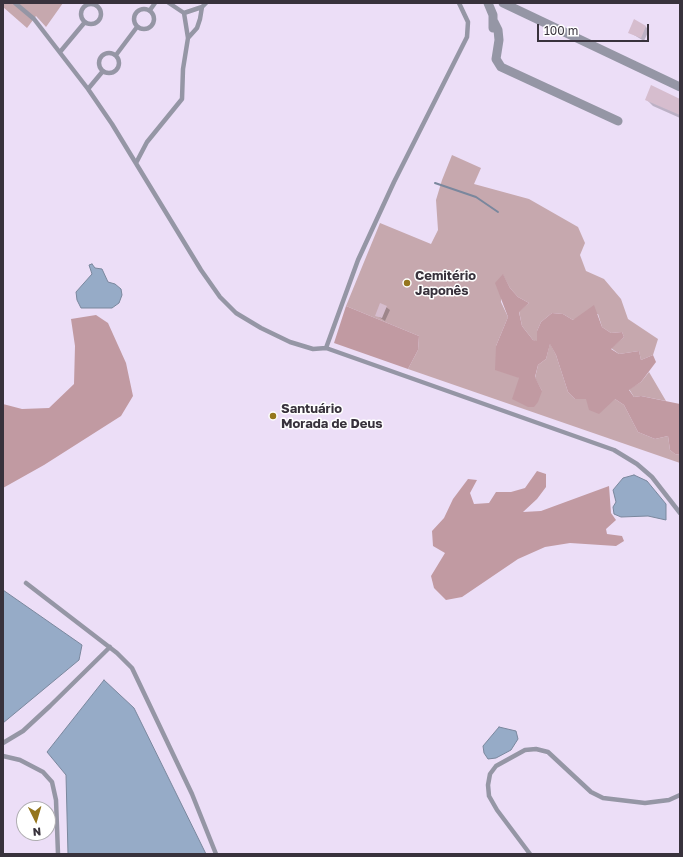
<!DOCTYPE html>
<html>
<head>
<meta charset="utf-8">
<style>
	body { margin:0 }
	#map { position:relative; width:683px; height:857px; overflow:hidden; background:#ecdef7; font-family:"Golos Text",sans-serif }
	canvas { display:block }
	.frame { position:absolute; inset:0; border:4px solid #38323c; pointer-events:none }
	.north { position:absolute; left:16px; top:801px; width:40px; height:40px; box-sizing:border-box; background:#fff; border:1px solid #afadb1; border-radius:50%; rotate:175deg; font-size:11px; font-weight:700; line-height:16px; text-align:center; color:#38323c }
	.north::after { content:''; display:block; margin:auto; width:14px; height:18px; background:#95761e; clip-path:polygon(50% 0,100% 100%,50% 72%,0 100%) }
	.scale { position:absolute; left:537px; top:24px; width:112px; height:18px; box-sizing:border-box; border:2px solid #38323c; border-top:0; padding-left:5px; font-size:12px; line-height:14px; white-space:nowrap; color:#38323c; -webkit-text-stroke:3px #fff; paint-order:stroke }
</style>
</head>
<body>
<div id="map">
<canvas width="683" height="857"></canvas>
<div class="frame"></div>
<div class="north">N</div>
<div class="scale">100 m</div>
</div>
<script>
const g = document.querySelector('canvas').getContext('2d');
g.lineJoin = 'round';
function paint(path, color) { g.fillStyle = color; g.fill(path, 'evenodd'); }
const poly = rows => new Path2D(rows.map(r => 'M' + r).join(''));
function trace(path, color, width, dash) { g.strokeStyle = color; g.lineWidth = width; g.lineCap = dash ? 'butt' : 'round'; g.setLineDash(dash || []); g.stroke(path); }
function write(font, color, halo, rows, align = 'center') {
  g.font = font + ' "Golos Text",sans-serif'; g.lineWidth = 3; g.setLineDash([]); g.textBaseline = 'middle'; g.strokeStyle = halo; g.fillStyle = color; for (const [text, x, y, turn = 0] of rows) {
    g.save(); g.translate(x, y); g.rotate((+turn || 0) * Math.PI / 180); g.textAlign = isNaN(turn) ? turn : align; if (halo) g.strokeText(text, 0, 0); g.fillText(text, 0, 0); g.restore();
  }
}
const green = poly([
	[3,3,63,3,46,27,36,16,27,28,3,7],
	[452,155,481,168,474,184,529,199,578,227,585,243,580,255,586,271,604,279,621,299,628,319,658,339,653,355,641,360,639,351,619,354,611,348,624,337,622,332,611,333,602,327,598,314,573,320,563,314,552,313,541,322,537,331,537,342,533,340,522,326,519,311,529,303,518,297,510,288,503,275,501,302,508,317,496,346,519,378,542,391,535,378,538,365,546,359,550,343,556,355,568,392,575,399,615,399,624,405,638,432,655,439,668,436,670,450,675,454,680,455,680,463,408,369,418,350,419,336,346,306,380,223,431,244,438,230,436,200,442,180],
	[649,372,666,401,641,396,634,397,629,389,641,382]
]);
const forest = poly([
	[503,274,510,288,518,297,529,303,519,312,522,326,533,340,537,341,537,331,541,322,552,313,563,314,573,320,594,305,602,327,611,333,622,332,624,337,611,349,619,354,639,351,641,360,653,355,656,362,641,382,629,390,634,397,641,396,680,404,680,455,675,454,670,450,668,436,655,439,638,432,624,405,615,399,599,414,589,410,586,399,575,399,568,392,556,355,550,344,546,359,538,365,535,377,542,391,538,402,534,407,528,407,512,399,519,378,495,370,496,346,508,317,495,283],
	[346,306,419,336,418,350,408,369,334,343],
	[96,315,108,323,126,363,133,396,121,416,44,465,3,488,3,404,22,409,49,408,74,384,75,346,71,319],
	[537,471,546,474,546,487,537,499,523,512,541,511,609,486,611,513,616,520,606,529,607,534,622,536,624,541,616,546,570,543,545,547,518,559,462,597,446,600,434,588,431,576,445,553,433,546,432,531,444,518,453,499,468,479,477,480,470,493,474,504,489,503,496,492,511,492,525,488]
]);
const water = poly([
	[92,264,95,268,102,269,108,282,115,284,121,289,122,295,119,303,112,308,81,308,77,300,76,292,92,274,89,265,92,264],
	[634,475,647,481,666,504,666,520,648,516,621,517,614,514,613,507,616,502,613,490,623,478,634,475],
	[3,590,82,645,79,660,3,723,3,590],
	[104,680,134,708,206,854,68,854,66,775,47,752,104,680],
	[499,727,516,731,518,739,511,750,496,758,488,759,484,753,483,746,499,727]
]);
const shadow = poly([
	[645,26,649,30,644,41,629,32],
	[646,99,680,100,680,118,653,106],
	[386,307,390,310,385,321,376,315]
]);
const stream = poly([
	[435,183,476,197,498,212]
]);
const building = poly([
	[634,19,646,26,641,38,628,33],
	[651,85,680,99,680,115,645,100],
	[380,303,387,306,382,318,375,316]
]);
const service = poly([
	[15,3,34,19,88,89,112,124,201,270,220,297,236,313,261,328,290,342,313,349,326,348],
	[459,3,468,22,467,37,394,182,358,260,326,348,614,450,637,464,652,477,680,513],
	'81 14a10 10 0 1 1 20 0a10 10 0 1 1-20 0Z',
	'134 19a10 10 0 1 1 20 0a10 10 0 1 1-20 0Z',
	[150,10,155,3],
	[184,13,202,7,206,3],
	[188,38,197,28,200,19,202,7],
	[60,52,85,22],
	'99 63a10 10 0 1 1 20 0a10 10 0 1 1-20 0Z',
	[116,55,137,27],
	[88,89,103,71],
	[136,163,147,142,182,99,183,69,188,38,184,13,169,3],
	[26,583,117,653,132,668,192,794,216,854],
	[3,743,23,731,50,706,110,647],
	[3,756,20,760,43,772,52,782,56,800,58,854],
	[530,854,497,810,489,796,488,785,490,774,496,766,525,750,536,749,548,752,591,792,603,798,645,803,669,800,680,795]
]);
const minor = poly([
	[488,3,493,15,493,28],
	[503,3,680,87],
	[494,22,498,30,499,40,496,59,501,67,618,121]
]);
const markers = [
	[407,283,4,"#95761e"],
	[273,416,4,"#95761e"]
];
const poiNames = [
	["Cemitério",415,276],
	["Japonês",415,291],
	["Santuário",281,409],
	["Morada de Deus",281,424]
];
paint(green, '#c6a8ae');
paint(forest, '#c19aa2');
paint(water, '#96abc7');
trace(water, '#7a879d', 1);
paint(shadow, '#0003');
trace(stream, '#7a879d', 2);
paint(building, '#d6bdce');
trace(service, '#9596a5', 4.5);
trace(minor, '#9596a5', 9);
for (const [x, y, r, color] of markers) { const dot = new Path2D(); dot.arc(x, y, r, 0, 2 * Math.PI); g.fillStyle = color; g.fill(dot); trace(dot, '#fff', 1.5); }
write('bold 13px', '#38323c', '#fff', poiNames, 'left');
</script>
</body>
</html>
